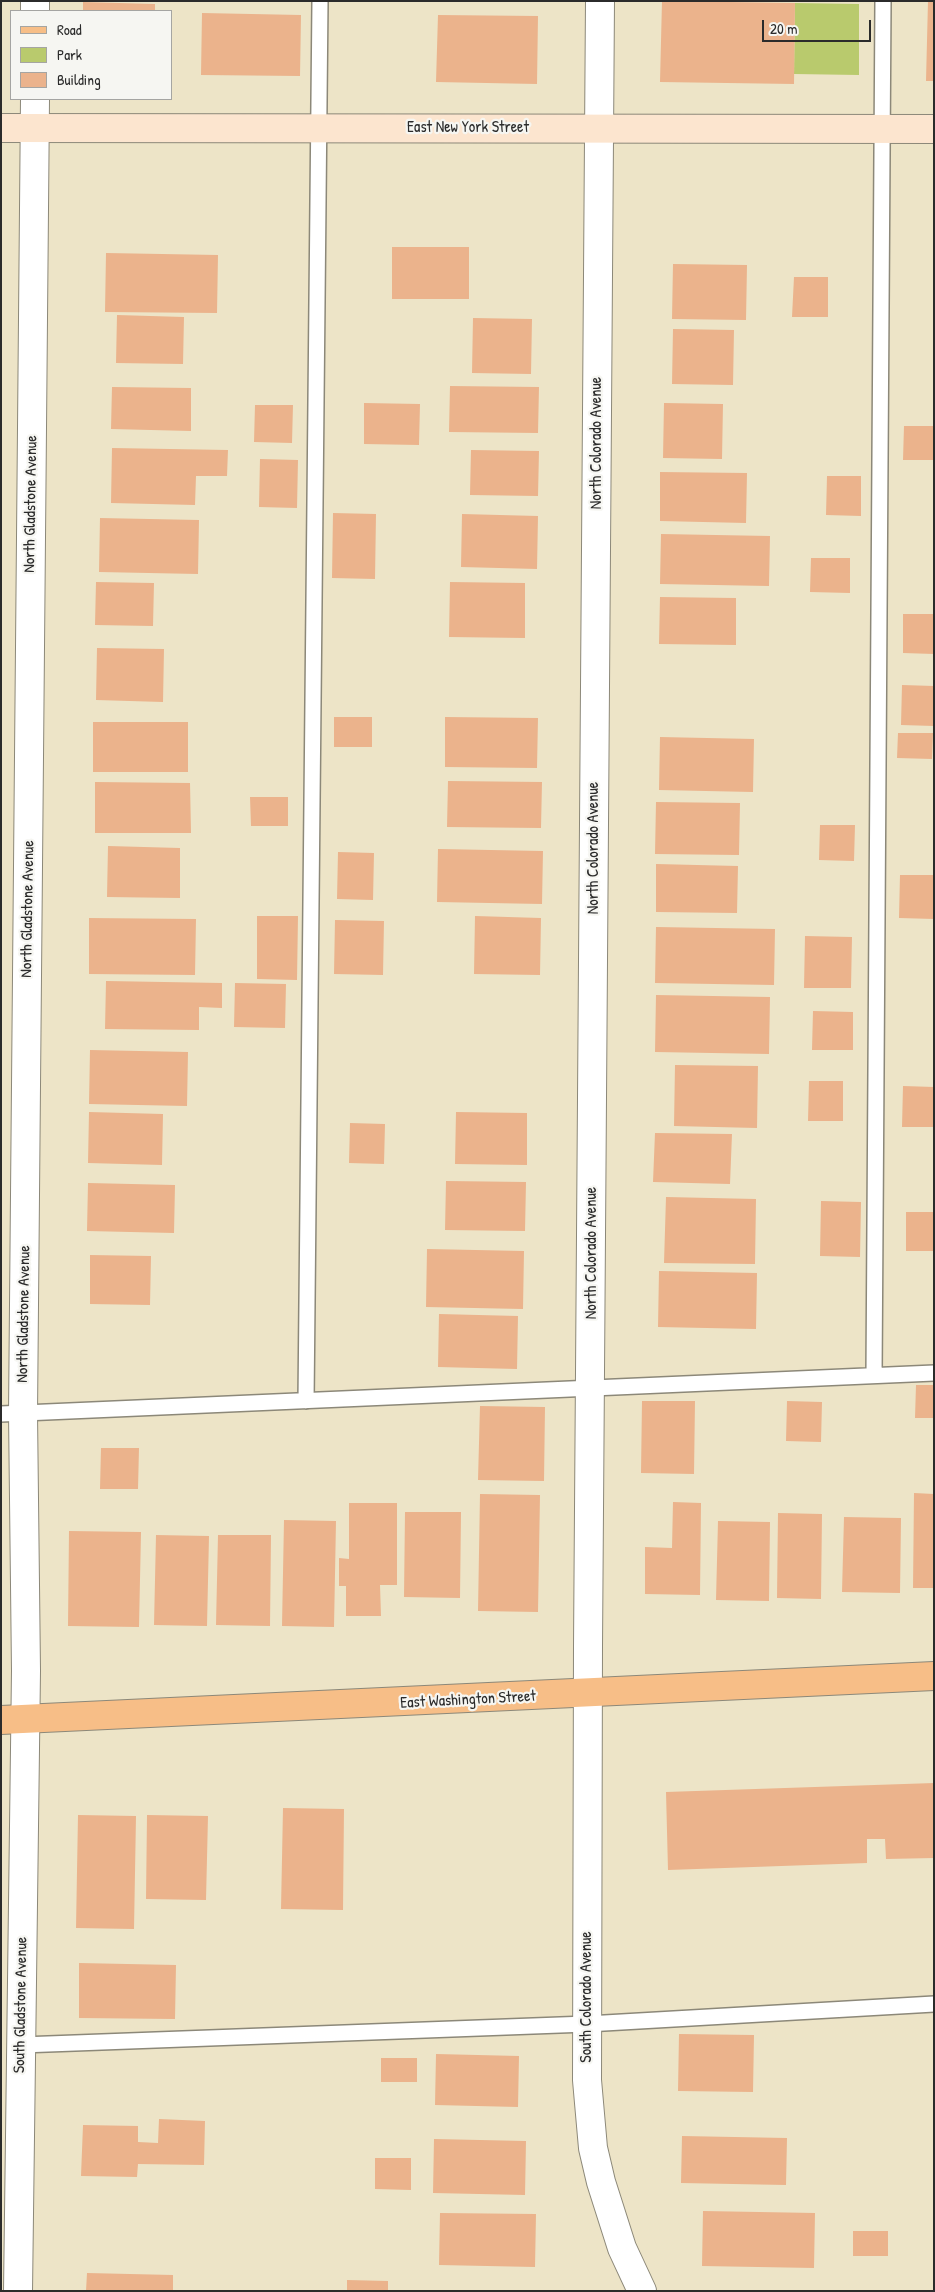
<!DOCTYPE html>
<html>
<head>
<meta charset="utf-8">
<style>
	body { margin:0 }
	#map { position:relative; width:935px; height:2292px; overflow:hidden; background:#ede4c7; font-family:"Patrick Hand",sans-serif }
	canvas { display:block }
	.frame { position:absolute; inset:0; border:2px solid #2b2b2b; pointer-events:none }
	.legend { position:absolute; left:10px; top:10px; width:162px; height:90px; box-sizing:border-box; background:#f6f6f2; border:1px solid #a5a5a2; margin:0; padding:6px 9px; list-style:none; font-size:15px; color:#2b2b2b }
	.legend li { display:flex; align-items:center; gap:10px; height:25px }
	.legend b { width:25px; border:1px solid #a5a5a2 }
	.scale { position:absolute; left:762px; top:20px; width:109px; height:22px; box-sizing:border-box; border:2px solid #2b2b2b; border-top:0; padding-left:6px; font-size:15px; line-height:18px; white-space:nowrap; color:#2b2b2b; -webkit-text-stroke:4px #f6f6f2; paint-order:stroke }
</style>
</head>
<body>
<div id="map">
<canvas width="935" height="2292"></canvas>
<div class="frame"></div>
<ul class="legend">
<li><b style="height:6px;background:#f7be87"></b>Road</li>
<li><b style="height:14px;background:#b9ca6d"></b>Park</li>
<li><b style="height:14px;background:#ebb38c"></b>Building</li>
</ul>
<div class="scale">20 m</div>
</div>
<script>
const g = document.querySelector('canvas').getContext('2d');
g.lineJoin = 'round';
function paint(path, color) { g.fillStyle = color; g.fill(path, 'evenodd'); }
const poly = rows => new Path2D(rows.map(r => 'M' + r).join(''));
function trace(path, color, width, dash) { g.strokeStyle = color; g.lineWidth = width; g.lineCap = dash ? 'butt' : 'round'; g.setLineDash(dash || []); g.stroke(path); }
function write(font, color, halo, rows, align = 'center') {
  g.font = font + ' "Patrick Hand",sans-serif'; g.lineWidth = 4.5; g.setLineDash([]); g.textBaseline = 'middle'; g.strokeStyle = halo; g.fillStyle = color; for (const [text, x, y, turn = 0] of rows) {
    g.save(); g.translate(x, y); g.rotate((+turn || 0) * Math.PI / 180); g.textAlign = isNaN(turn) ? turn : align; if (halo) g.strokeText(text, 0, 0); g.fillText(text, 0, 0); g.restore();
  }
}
const green = poly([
	[795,3,859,4,859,75,794,74]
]);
const building = poly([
	[662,1,795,3,794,84,660,82],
	[928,1,934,1,934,81,926,81],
	[83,2,155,4,155,11,83,11],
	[202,13,301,15,300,76,201,75],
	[438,15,538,16,537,84,436,82],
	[392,247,469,247,469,299,392,299],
	[106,253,218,255,217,313,105,312],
	[673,264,747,265,746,320,672,319],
	[794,277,828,277,828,317,792,317],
	[117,315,184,317,183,364,116,363],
	[473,318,532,319,531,374,472,373],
	[673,329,734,330,733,385,672,384],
	[450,386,539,387,538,433,449,432],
	[112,387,191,388,191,431,111,429],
	[364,403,420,404,419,445,364,444],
	[664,403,723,404,722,459,663,458],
	[255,405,293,405,292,443,254,442],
	[904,426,934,426,934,460,903,460],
	[112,448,228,450,227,476,196,476,195,505,111,503],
	[471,450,539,451,538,496,470,495],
	[260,459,298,460,297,508,259,507],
	[660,472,747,473,746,523,660,521],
	[827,476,861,476,861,516,826,515],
	[333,513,376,514,375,579,332,578],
	[462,514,538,516,537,569,461,567],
	[100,518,199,520,198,574,99,572],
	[661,534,770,536,769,586,660,584],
	[811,558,850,558,850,593,810,592],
	[96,582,154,583,153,626,95,625],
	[450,582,525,583,525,638,449,637],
	[660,597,736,598,736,645,659,644],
	[903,614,934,614,934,654,903,653],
	[97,648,164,649,163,702,96,700],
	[902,685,934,686,934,726,901,725],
	[334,717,372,717,372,747,334,747],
	[445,717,538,718,537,768,445,767],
	[93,722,188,722,188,772,93,772],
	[898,733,933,733,932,759,897,758],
	[660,737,754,739,753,792,659,790],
	[448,781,542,782,541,828,447,827],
	[95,782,190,783,191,833,95,833],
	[250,797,288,797,288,826,251,826],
	[656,802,740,803,739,855,655,854],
	[820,825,855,825,854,861,819,860],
	[108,846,180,848,180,898,107,897],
	[438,849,543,851,542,904,437,902],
	[338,852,374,853,373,900,337,899],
	[656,864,738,866,737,913,656,912],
	[900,875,934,875,934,919,899,918],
	[257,916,298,916,297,980,257,979],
	[475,916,541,918,540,975,474,974],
	[89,918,196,919,195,975,89,974],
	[335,920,384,921,383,975,334,974],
	[656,927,775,929,774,985,655,983],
	[805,936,852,937,851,988,804,988],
	[106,981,222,983,222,1008,199,1007,199,1030,105,1029],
	[235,983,286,984,285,1028,234,1027],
	[656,995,770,997,769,1054,655,1052],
	[813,1011,853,1012,853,1050,812,1050],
	[90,1050,188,1052,187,1106,89,1104],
	[675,1065,758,1066,757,1128,674,1126],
	[809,1081,843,1081,843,1121,808,1121],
	[903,1086,934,1087,934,1127,902,1127],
	[89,1112,163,1114,162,1165,88,1163],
	[456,1112,527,1113,527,1165,455,1164],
	[350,1123,385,1124,384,1164,349,1163],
	[655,1133,732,1134,730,1184,653,1182],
	[446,1181,526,1182,525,1231,445,1230],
	[88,1183,175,1185,174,1233,87,1231],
	[666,1197,756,1199,755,1264,664,1263],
	[821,1201,861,1202,860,1257,820,1256],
	[906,1212,934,1212,934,1251,906,1251],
	[427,1249,524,1251,523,1309,426,1307],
	[90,1255,151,1256,150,1305,90,1304],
	[659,1271,757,1273,756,1329,658,1327],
	[439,1314,518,1316,517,1369,438,1367],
	[916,1385,934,1385,934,1418,915,1418],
	[642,1401,695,1401,694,1474,641,1473],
	[787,1401,822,1402,821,1442,786,1441],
	[480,1406,545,1407,544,1481,478,1480],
	[101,1448,139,1448,138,1489,100,1489],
	[914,1493,934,1494,934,1588,913,1588],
	[480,1494,540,1495,538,1612,478,1611],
	[673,1502,701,1503,700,1595,645,1594,645,1547,672,1548],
	[349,1503,397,1503,397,1585,380,1585,381,1616,346,1616,346,1586,339,1586,339,1558,349,1559],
	[405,1512,461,1512,460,1598,404,1597],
	[778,1513,822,1514,821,1599,777,1598],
	[844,1517,901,1518,900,1593,842,1592],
	[284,1520,336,1521,334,1627,282,1626],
	[718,1521,770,1522,769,1601,716,1600],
	[69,1531,141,1532,139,1627,68,1626],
	[156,1535,209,1536,207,1626,154,1625],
	[218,1535,271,1535,270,1626,216,1625],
	[934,1783,934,1858,886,1859,885,1839,867,1839,867,1863,668,1870,666,1792],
	[283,1808,344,1809,343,1910,281,1909],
	[78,1815,136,1816,134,1929,76,1928],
	[147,1815,208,1816,206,1900,146,1899],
	[79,1963,176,1965,175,2019,79,2018],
	[679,2034,754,2035,753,2092,678,2091],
	[436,2054,519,2056,518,2107,435,2105],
	[381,2058,417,2058,417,2082,381,2082],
	[159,2119,205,2121,204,2165,138,2164,137,2177,81,2176,83,2125,138,2126,138,2142,158,2143],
	[682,2136,787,2138,786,2185,681,2183],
	[434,2139,526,2141,525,2195,433,2193],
	[375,2158,411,2158,411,2190,375,2189],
	[703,2211,815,2213,814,2268,702,2266],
	[440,2213,536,2214,535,2267,439,2265],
	[853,2231,888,2231,888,2256,853,2256],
	[87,2273,173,2275,173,2291,86,2291],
	[347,2280,388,2281,388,2291,347,2291]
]);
const lane = poly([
	[874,1375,883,1],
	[306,1401,320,1],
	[1,1414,934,1373],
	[21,2045,587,2024,934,2004]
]);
const street = poly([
	[600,1,588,1645,587,2080,593,2148,601,2182,622,2248,642,2291],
	[35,11,35,1],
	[18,2291,26,1671,23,1413,35,99]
]);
const secondary = poly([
	[1,128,934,129]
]);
const primary = poly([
	[1,1720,934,1676]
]);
const streetNames = [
	["East New York Street",468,128],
	["North Colorado Avenue",597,443,-90],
	["North Gladstone Avenue",31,504,-89],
	["North Colorado Avenue",594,848,-90],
	["North Gladstone Avenue",28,909,-89],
	["North Colorado Avenue",592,1253,-90],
	["North Gladstone Avenue",24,1314,-89],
	["East Washington Street",468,1700,-3],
	["South Colorado Avenue",587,1997,-90],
	["South Gladstone Avenue",21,2005,-89]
];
paint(green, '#b9ca6d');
paint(building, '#ebb38c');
trace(lane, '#8c8879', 18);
trace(street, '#8c8879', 30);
trace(secondary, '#8c8879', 30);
trace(primary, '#8c8879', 30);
trace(lane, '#fff', 15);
trace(street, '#fff', 28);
trace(secondary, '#fce5cf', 28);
trace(primary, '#f7be87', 28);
write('16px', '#2b2b2b', '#f6f6f2', streetNames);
</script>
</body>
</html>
